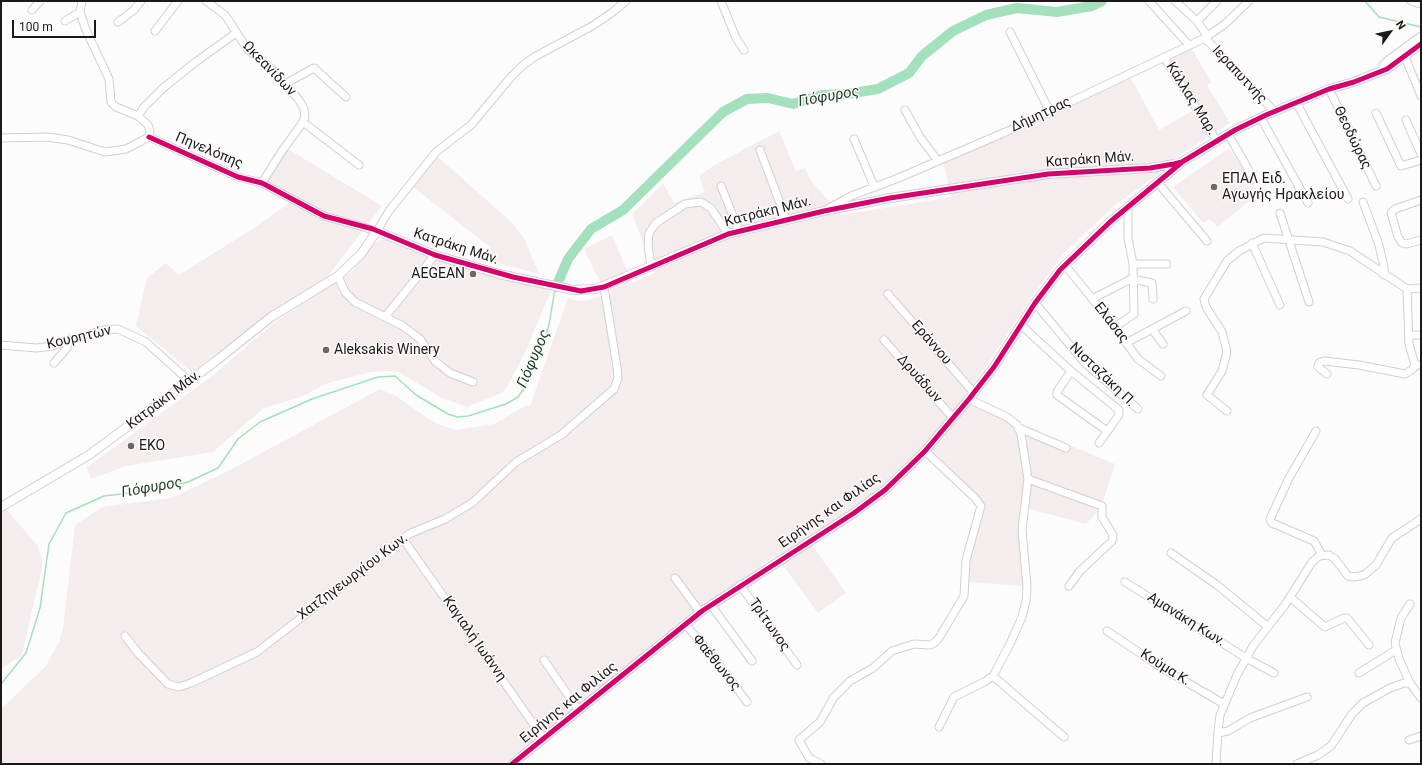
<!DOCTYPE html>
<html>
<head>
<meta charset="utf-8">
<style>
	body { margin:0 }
	#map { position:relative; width:1422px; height:765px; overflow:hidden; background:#fdfcfc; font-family:Roboto,sans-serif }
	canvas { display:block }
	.frame { position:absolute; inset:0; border:2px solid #1c1718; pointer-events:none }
	.north { position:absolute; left:1370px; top:12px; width:40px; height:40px; -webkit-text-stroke:3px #fefbfb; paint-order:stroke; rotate:57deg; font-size:11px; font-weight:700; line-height:16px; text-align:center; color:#1c1718 }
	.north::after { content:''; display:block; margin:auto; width:14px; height:18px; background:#1c1718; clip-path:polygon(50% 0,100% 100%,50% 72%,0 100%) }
	.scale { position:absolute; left:12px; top:20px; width:84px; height:18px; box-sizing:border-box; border:2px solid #1c1718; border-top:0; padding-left:5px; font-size:12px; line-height:14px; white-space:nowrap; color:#1c1718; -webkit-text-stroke:3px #fefbfb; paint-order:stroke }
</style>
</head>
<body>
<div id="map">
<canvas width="1422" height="765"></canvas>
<div class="frame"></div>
<div class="north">N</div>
<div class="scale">100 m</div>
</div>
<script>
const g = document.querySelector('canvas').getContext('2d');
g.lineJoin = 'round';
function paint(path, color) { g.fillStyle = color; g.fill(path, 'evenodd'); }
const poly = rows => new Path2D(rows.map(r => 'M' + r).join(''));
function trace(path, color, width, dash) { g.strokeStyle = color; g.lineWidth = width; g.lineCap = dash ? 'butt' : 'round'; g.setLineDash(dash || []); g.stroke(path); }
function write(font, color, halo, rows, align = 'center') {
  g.font = font + ' Roboto,sans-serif'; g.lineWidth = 3; g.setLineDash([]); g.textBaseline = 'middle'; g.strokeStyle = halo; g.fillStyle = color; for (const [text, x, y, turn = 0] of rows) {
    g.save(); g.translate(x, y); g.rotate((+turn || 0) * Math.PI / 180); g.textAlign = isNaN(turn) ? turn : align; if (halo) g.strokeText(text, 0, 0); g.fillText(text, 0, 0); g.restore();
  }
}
const built = poly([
	[1191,47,1211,82,1207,85,1230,123,1173,159,1155,161,1159,174,1116,204,1065,252,1035,292,984,370,963,398,1023,426,1115,464,1101,508,1086,524,1022,507,1024,586,969,582,970,554,983,515,983,506,975,494,923,446,876,492,807,538,846,593,818,613,776,556,682,620,563,719,502,764,1,764,1,709,46,666,59,642,63,628,75,525,102,507,172,498,230,470,380,389,396,396,435,423,456,430,494,424,525,406,530,406,568,298,577,301,588,300,611,293,607,284,602,286,584,249,612,235,632,283,655,273,632,214,663,183,674,203,705,192,699,176,713,166,779,131,796,171,805,168,812,182,842,215,952,197,943,162,1009,136,1131,78,1159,130,1199,107,1168,58],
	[1229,148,1259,193,1218,227,1209,219,1203,223,1173,187],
	[288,149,382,206,327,277,267,316,192,372,136,326,147,278,166,263,179,275,257,226,296,198,266,183],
	[438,157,510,221,524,238,539,274,487,260,491,248,413,187],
	[381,240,388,240,448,262,551,291,523,357,504,392,467,407,440,397,399,372,390,371,371,372,328,383,301,397,264,408,213,452,126,466,91,479,86,468,212,376,275,322,351,272,372,245],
	[6,509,38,546,43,563,22,655,1,669,1,513]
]);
const stream = poly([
	[1365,1,1379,17,1421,27],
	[1,684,26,653,40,608,49,544,66,513,104,496,149,491,188,482,218,468,238,439,260,422,312,399,378,377,395,376,416,395,448,414,457,417,468,416,506,404,518,397,523,390,541,350,549,325,555,289]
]);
const river = poly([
	[556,287,568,259,591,229,623,210,723,112,747,99,768,98,793,104,822,95,847,94,878,89,909,73,922,56,953,31,986,15,1017,8,1057,12,1092,6,1102,1]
]);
const minor = poly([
	[206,1,225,15,248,50,272,69,299,100,304,109,305,117,301,125,282,151,262,183],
	[721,1,736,38,744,50],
	[1149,1,1189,45],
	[1175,1,1197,21,1208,37],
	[1411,1,1421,4],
	[32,10,40,1],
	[65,21,80,12],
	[1197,21,1217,1],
	[118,22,134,10,141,1],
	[155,31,178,1],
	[1010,32,1050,112],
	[1205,38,1274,111],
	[1164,57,1217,141],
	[1405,57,1421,96],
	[1383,71,1383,65,1387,61,1421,36],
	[285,84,314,68,346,97],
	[1329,89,1376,186],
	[1296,102,1348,199],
	[905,110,920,137,938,161],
	[1376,113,1401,166,1421,160],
	[138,116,144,107,163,88,197,61,236,33],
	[1261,118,1308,203],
	[1406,120,1421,154],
	[303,122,359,165],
	[1228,134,1247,167,1252,178,1251,180],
	[149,137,238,177,262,183,324,216,377,231,389,211,436,152,471,125,511,77,523,65,536,56,594,25,614,11,626,1],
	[1,138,47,137,68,140,105,152,126,149,149,137,150,131,148,125,138,116,116,107,111,102,109,79,86,30,80,12,82,1],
	[854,139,874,186],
	[760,150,786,219],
	[1158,183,1207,241],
	[721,186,739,231],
	[1421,200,1395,209,1391,213,1398,237,1402,243,1406,244,1421,240],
	[1363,202,1379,245,1384,267,1384,275],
	[824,211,851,196,896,179,1015,128,1205,38,1225,24,1249,1],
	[1280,213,1309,302],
	[1252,243,1280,305],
	[1133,264,1167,264],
	[1065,265,1115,327,1138,359,1161,376],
	[651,267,648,245,649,233,656,223,685,204,701,202,711,208,728,234],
	[338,276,345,292,355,302,403,326,420,339,435,361,450,373,473,382],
	[1407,289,1409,344,1415,365],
	[888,294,974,393],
	[1092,299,1131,279,1152,283,1153,299],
	[1035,303,1084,362,1138,409],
	[385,317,435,255],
	[1021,325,1071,371,1119,410,1119,415,1099,443],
	[1115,327,1134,314,1133,264,1128,238,1128,212,1127,208],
	[1152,329,1163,344],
	[1409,335,1421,335],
	[884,340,953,418],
	[1126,343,1186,311],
	[1,345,36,348,52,346,103,330,118,329,146,342,188,380],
	[54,363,67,348,69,339],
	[1071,371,1057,392,1057,395,1107,431],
	[1327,374,1318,367,1319,363,1324,361,1359,365,1405,374,1413,369,1415,365,1421,365],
	[1227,411,1207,395,1222,371,1227,352,1222,332,1206,307,1204,299,1227,261,1239,251,1264,238,1323,242,1350,251,1407,289,1421,288],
	[1019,428,1066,448],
	[1316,431,1289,478,1270,519,1272,523,1314,541,1322,555],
	[1028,479,1102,506,1102,517,1113,535,1112,541,1080,571,1069,586],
	[403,539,544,739],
	[1171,553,1217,585,1267,626],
	[675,578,700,612],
	[1125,582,1246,658,1274,673],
	[740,585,797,665],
	[1290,597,1325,627,1344,618,1347,618,1369,645],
	[711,605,752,661],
	[685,624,715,659,747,702],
	[1107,631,1159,666,1224,704],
	[125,636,139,654,168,684,179,687,191,683,257,652,409,534,445,519,472,503,516,462,561,435,614,389,618,378,617,367,604,287],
	[544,660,579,711],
	[1359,673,1396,650],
	[993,676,1064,737],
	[1410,683,1421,698],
	[939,727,954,697,986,681,993,676,1010,644,1022,617,1026,601,1027,586,1022,530,1028,479,1021,434,1017,425,1007,417,969,399],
	[1218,733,1228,731,1250,718,1307,697],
	[1409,740,1421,736],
	[821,764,809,758,799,740,820,722,834,697,850,681,873,668,892,651,914,644,930,645,934,643,939,638,964,596,966,560,981,506,975,498,925,451],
	[1216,764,1218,731,1220,715,1237,675,1253,646,1285,605,1312,562,1319,556,1329,555,1335,559,1348,576,1354,577,1364,575,1376,565,1392,538,1421,519],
	[1297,764,1318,755,1331,746,1352,714,1363,703,1390,688,1404,683,1410,683,1399,659,1395,643,1401,618,1410,604]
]);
const tertiary = poly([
	[1,507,89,455,216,361,271,317,338,276,361,254,377,231,435,255,499,274,573,290,596,289,728,234,824,211,890,198,1048,174,1150,168,1174,164,1182,162,1235,130,1266,115,1329,89,1354,82,1387,69,1421,44],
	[512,764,702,611,854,513,885,490,925,451,969,399,994,367,1035,303,1060,270,1111,221,1181,163]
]);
const cycleway = poly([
	[149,137,238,177,262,183,324,216,373,229,435,255,513,277,581,291,604,287,728,234,824,211,890,198,1048,174,1150,168,1174,164,1182,162,1235,130,1266,115,1329,89,1354,82,1387,69,1421,44],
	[512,764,702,611,854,513,885,490,925,451,969,399,994,367,1035,303,1060,270,1111,221,1181,163]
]);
const markers = [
	[1214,187,4,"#6b6768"],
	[473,274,4,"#6b6768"],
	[326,350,4,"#6b6768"],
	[131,446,4,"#6b6768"]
];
const streetNames = [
	["Ωκεανίδων",269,69,46],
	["Ιεραπυτνής",1239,75,47],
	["Κάλλας Μαρ.",1191,99,58],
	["Δήμητρας",1041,115,-25],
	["Θεοδώρας",1352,138,64],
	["Πηνελόπης",209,151,23],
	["Κατράκη Μάν.",1090,160,-4],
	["Κατράκη Μάν.",768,212,-14],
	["Κατράκη Μάν.",456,247,18],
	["Ελάσας",1111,323,52],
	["Κουρητών",79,338,-13],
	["Εράννου",931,343,49],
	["Νισταζάκη Π.",1102,375,44],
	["Δρυάδων",919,379,48],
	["Κατράκη Μάν.",164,400,-37],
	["Ειρήνης και Φιλίας",830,511,-35],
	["Χατζηγεωργίου Κων.",353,577,-37],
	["Αμανάκη Κων.",1186,620,32],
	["Τρίτωνος",769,625,55],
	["Καγιαλή Ιωάννη",474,639,55],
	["Φαέθωνος",716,663,51],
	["Κούμα Κ.",1165,668,32],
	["Ειρήνης και Φιλίας",569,703,-39]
];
const poiNames = [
	["ΕΠΑΛ Ειδ.",1222,179],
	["Αγωγής Ηρακλείου",1222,195],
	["AEGEAN",465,274,"right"],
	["Aleksakis Winery",334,350],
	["EKO",139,446]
];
const waterNames = [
	["Γιόφυρος",829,97,-10],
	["Γιόφυρος",534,359,-67],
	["Γιόφυρος",152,488,-10]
];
paint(built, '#f5ecee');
trace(stream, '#a2e1bc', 1.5);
trace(river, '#a2e1bc', 10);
trace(minor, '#d2cfcf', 9);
trace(tertiary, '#d2cfcf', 10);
trace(minor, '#fff', 7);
trace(tertiary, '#fff', 8);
trace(cycleway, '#d6006c', 5);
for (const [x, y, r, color] of markers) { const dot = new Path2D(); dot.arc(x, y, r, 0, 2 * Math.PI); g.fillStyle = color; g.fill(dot); trace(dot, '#fefbfb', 1.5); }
write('14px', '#1c1718', '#fefbfb', streetNames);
write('14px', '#1c1718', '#fefbfb', poiNames, 'left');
write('italic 15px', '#1c422c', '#fefbfb', waterNames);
</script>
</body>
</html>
